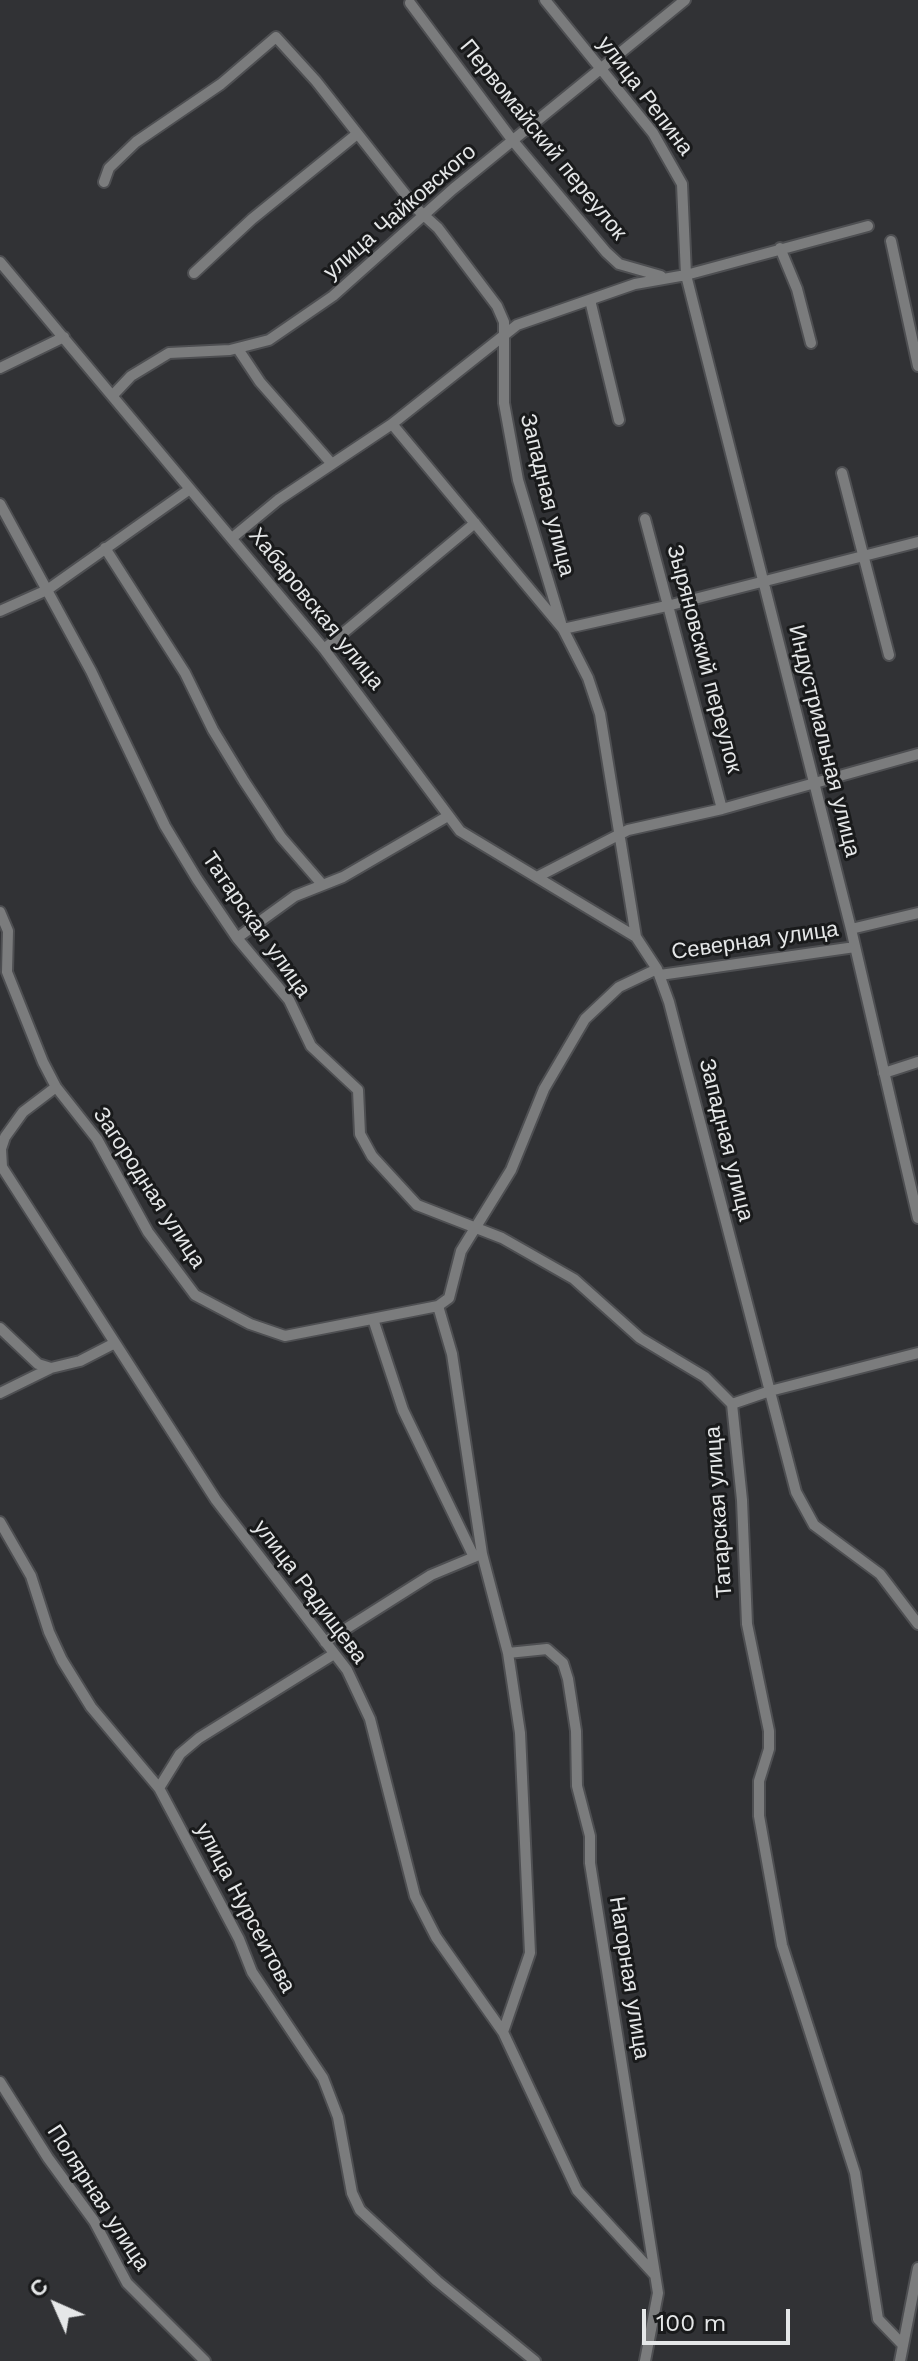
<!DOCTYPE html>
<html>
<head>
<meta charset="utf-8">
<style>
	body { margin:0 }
	#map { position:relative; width:918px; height:2361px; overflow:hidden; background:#313235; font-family:"Work Sans",sans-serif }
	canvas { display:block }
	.north { position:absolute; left:16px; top:2265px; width:80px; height:80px; -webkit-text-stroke:6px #191a1b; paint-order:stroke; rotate:315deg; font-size:22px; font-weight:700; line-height:32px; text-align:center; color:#e5e7e8 }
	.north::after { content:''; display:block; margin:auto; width:28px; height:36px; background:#e5e7e8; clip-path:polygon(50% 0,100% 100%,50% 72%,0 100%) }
	.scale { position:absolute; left:642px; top:2309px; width:148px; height:36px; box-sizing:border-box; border:4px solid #e5e7e8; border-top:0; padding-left:10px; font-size:24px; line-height:28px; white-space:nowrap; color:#e5e7e8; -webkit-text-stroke:6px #191a1b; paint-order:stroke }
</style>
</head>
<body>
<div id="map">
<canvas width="918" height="2361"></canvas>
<div class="north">С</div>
<div class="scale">100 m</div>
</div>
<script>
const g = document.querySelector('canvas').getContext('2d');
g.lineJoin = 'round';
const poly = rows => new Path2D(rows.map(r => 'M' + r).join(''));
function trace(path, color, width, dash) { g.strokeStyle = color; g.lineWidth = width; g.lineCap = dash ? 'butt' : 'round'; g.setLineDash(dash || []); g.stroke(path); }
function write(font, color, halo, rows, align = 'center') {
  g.font = font + ' "Work Sans",sans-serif'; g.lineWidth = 6; g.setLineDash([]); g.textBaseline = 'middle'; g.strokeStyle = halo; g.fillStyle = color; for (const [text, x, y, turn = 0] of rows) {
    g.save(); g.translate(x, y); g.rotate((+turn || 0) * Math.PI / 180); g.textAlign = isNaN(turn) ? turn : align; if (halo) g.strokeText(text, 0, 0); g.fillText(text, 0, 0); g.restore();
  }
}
const minor = poly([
	[545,0,653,133,682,184,686,275,851,929,918,1218],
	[410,3,513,141,606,252,619,264,661,276],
	[104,182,109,168,136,142,221,84,276,37,316,81,417,209,438,228,497,306,504,322,504,403,518,480,561,623],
	[891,241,918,366],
	[780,248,797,289,811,343],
	[0,262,324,649,460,831,636,937],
	[194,273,252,219,357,134],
	[590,300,619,420],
	[238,349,260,382,332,464],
	[0,368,64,337],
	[114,394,131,376,169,353,230,350,269,340,333,296,453,189,685,0],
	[392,424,563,629,588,678,600,714,636,937,657,969,669,1002,796,1492,814,1525,880,1574,918,1624],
	[842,473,889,655],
	[0,504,91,671,165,826,197,879,237,938,289,1000,311,1046,358,1090,360,1134,372,1156,417,1205,502,1238,574,1279,640,1338,705,1377,732,1404,742,1500,747,1624,769,1731,769,1749,759,1781,759,1816,782,1945,855,2173,878,2319,902,2344],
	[645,519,722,809],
	[232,538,278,500,392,424,517,325,635,284,686,275,868,226],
	[105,548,185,673,213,730,244,781,281,837,321,883],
	[0,611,47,590,190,489],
	[563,629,671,605,918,542],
	[324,649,475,523],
	[537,877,628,830,722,809,918,754],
	[0,912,8,931,7,972,43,1062,56,1087,97,1139,148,1232,195,1295,250,1324,285,1336,438,1306,449,1298,461,1251,511,1170,544,1089,585,1019,619,987,657,969],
	[851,929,918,913],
	[237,938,295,896,343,877,448,816],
	[660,975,855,947],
	[884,1073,918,1062],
	[56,1087,23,1112,5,1137,1,1149,2,1167,216,1500,347,1670,370,1719,415,1896,436,1937,503,2032,577,2190,654,2274],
	[438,1306,452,1354,482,1554,508,1653,520,1733,530,1953,503,2032],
	[373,1319,403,1410,474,1557],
	[0,1328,38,1364,51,1368,80,1361,113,1344],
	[0,1393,51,1368],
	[732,1404,770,1391,918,1353],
	[0,1522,31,1576,49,1632,62,1660,91,1707,159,1788,239,1939,252,1972,323,2078,338,2117,352,2193,360,2210,437,2281,535,2361],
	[325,1642,431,1575,479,1555],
	[508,1653,547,1649,563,1663,568,1679,576,1731,577,1786,590,1836,590,1863,658,2293,645,2361],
	[159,1788,180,1754,199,1738,334,1654],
	[0,2082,48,2158,94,2221,127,2283,205,2361],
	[900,2361,918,2268]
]);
const streetNames = [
	["улица Репина",645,96,53],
	["Первомайский переулок",543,140,51],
	["улица Чайковского",400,212,-41],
	["Западная улица",547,495,76],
	["Хабаровская улица",316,609,51],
	["Зыряновский переулок",704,659,75],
	["Индустриальная улица",824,741,76],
	["Татарская улица",256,925,55],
	["Северная улица",755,941,-8],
	["Западная улица",726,1140,76],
	["Загородная улица",149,1188,57],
	["Татарская улица",719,1512,-94],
	["улица Радищева",310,1592,53],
	["улица Нурсеитова",245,1908,62],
	["Нагорная улица",629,1978,81],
	["Полярная улица",98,2198,57]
];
trace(minor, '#4e4f52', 14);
trace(minor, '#7b7c7d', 10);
write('22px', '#e5e7e8', '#191a1b', streetNames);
</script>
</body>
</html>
